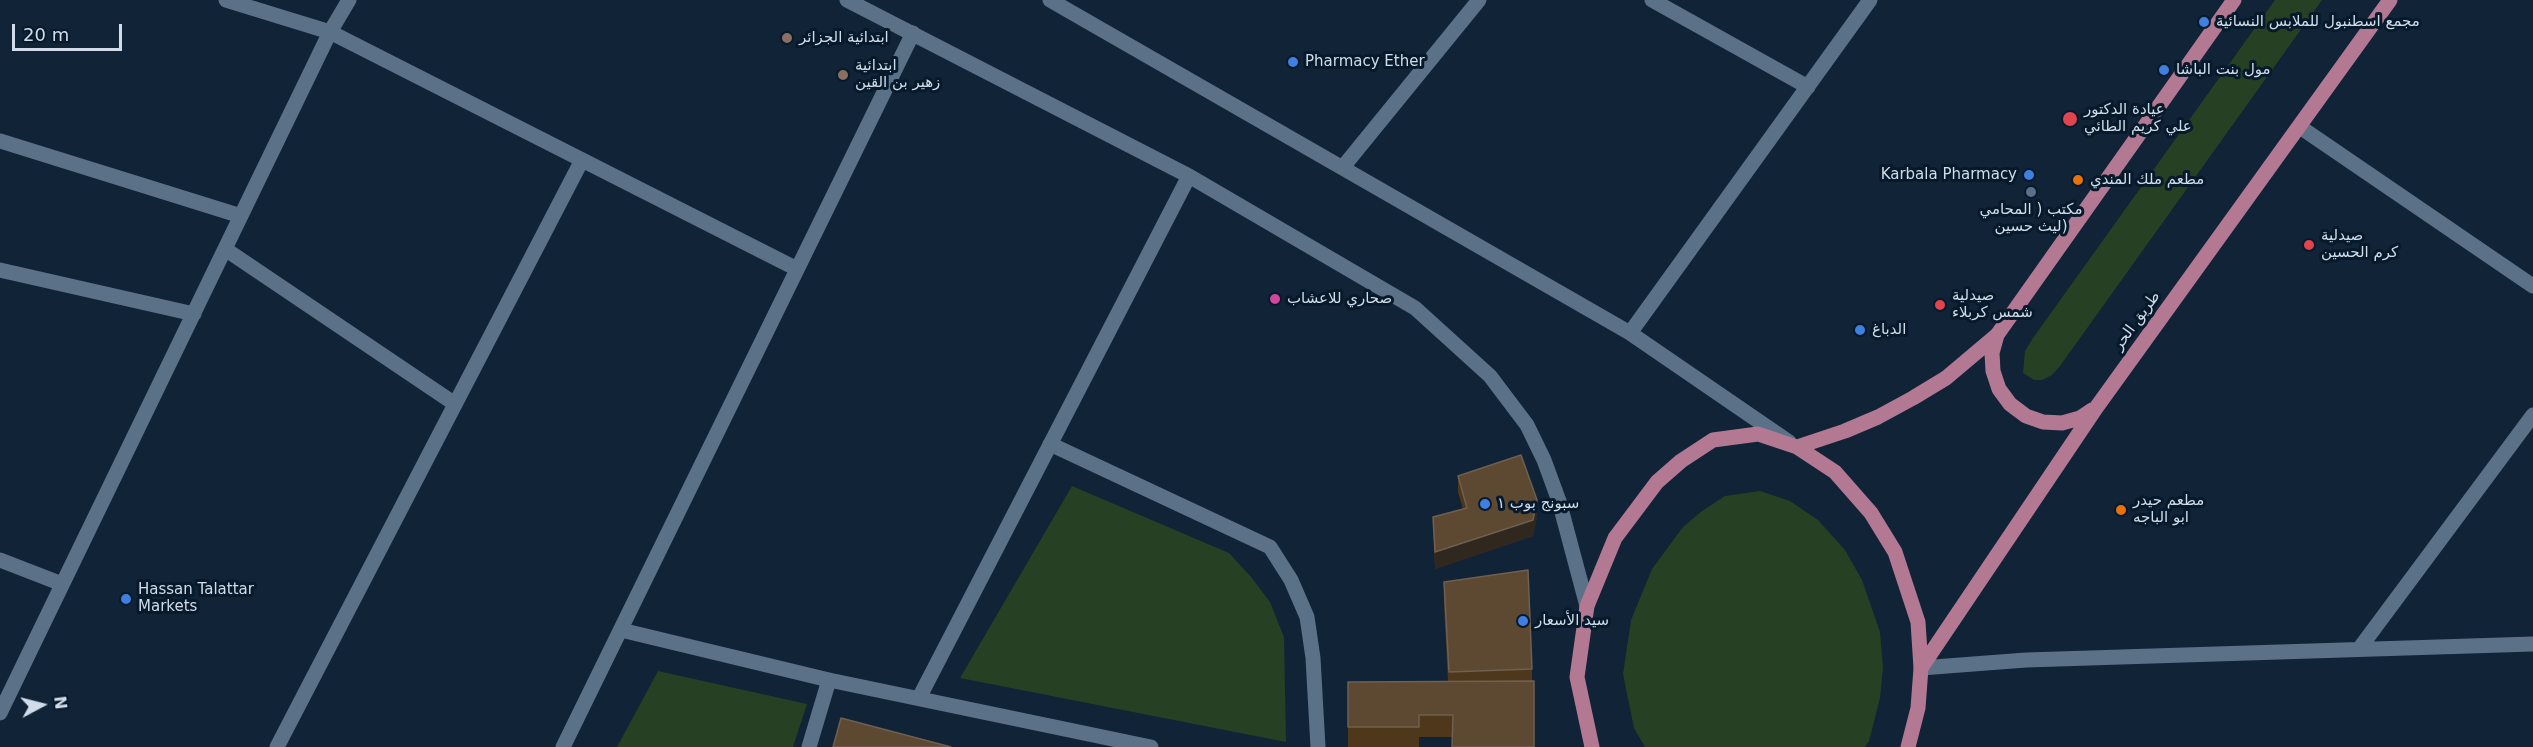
<!DOCTYPE html>
<html>
<head>
<meta charset="utf-8">
<style>
	body { margin:0 }
	#map { position:relative; width:2533px; height:747px; overflow:hidden; background:#102337; font-family:"DejaVu Sans",sans-serif }
	canvas { display:block }
	.north { position:absolute; left:12px; top:675px; width:60px; height:60px; -webkit-text-stroke:4px #071a2c; paint-order:stroke; rotate:83deg; font-size:16px; font-weight:700; line-height:24px; text-align:center; color:#d0dce9 }
	.north::after { content:''; display:block; margin:auto; width:21px; height:27px; background:#d0dce9; clip-path:polygon(50% 0,100% 100%,50% 72%,0 100%) }
	.scale { position:absolute; left:12px; top:24px; width:110px; height:27px; box-sizing:border-box; border:3px solid #d0dce9; border-top:0; padding-left:8px; font-size:18px; line-height:21px; white-space:nowrap; color:#d0dce9; -webkit-text-stroke:4px #071a2c; paint-order:stroke }
</style>
</head>
<body>
<div id="map">
<canvas width="2533" height="747"></canvas>
<div class="north">N</div>
<div class="scale">20 m</div>
</div>
<script>
const g = document.querySelector('canvas').getContext('2d');
g.lineJoin = 'round';
function paint(path, color) { g.fillStyle = color; g.fill(path, 'evenodd'); }
const poly = rows => new Path2D(rows.map(r => 'M' + r).join(''));
function trace(path, color, width, dash) { g.strokeStyle = color; g.lineWidth = width; g.lineCap = dash ? 'butt' : 'round'; g.setLineDash(dash || []); g.stroke(path); }
function write(font, color, halo, rows, align = 'center') {
  g.font = font + ' "DejaVu Sans",Cairo,sans-serif'; g.lineWidth = 6; g.setLineDash([]); g.textBaseline = 'middle'; g.strokeStyle = halo; g.fillStyle = color; for (const [text, x, y, turn = 0] of rows) {
    g.save(); g.translate(x, y); g.rotate((+turn || 0) * Math.PI / 180); g.textAlign = isNaN(turn) ? turn : align; if (halo) g.strokeText(text, 0, 0); g.fillText(text, 0, 0); g.restore();
  }
}
const green = poly([
	[2275,0,2322,0,2060,366,2052,375,2042,380,2034,380,2023,373,2025,351,2033,338],
	[1072,486,1229,553,1252,578,1270,602,1284,637,1286,742,960,678],
	[1760,491,1790,501,1818,520,1845,550,1862,580,1880,632,1883,668,1880,698,1869,741,1865,747,1645,747,1634,728,1623,674,1631,620,1652,569,1683,527,1702,511,1725,496],
	[658,671,807,704,793,747,617,747]
]);
const minor = poly([
	[226,0,330,32,797,269],
	[847,0,1189,176,1415,308,1490,376,1527,425,1544,460,1559,501,1587,606],
	[1050,0,1630,333,1789,442],
	[1652,0,1808,87],
	[2300,127,2533,286],
	[0,141,241,216],
	[1343,167,1479,0],
	[225,249,455,404],
	[0,270,194,314],
	[1630,333,1870,0],
	[1050,444,1270,547,1291,580,1307,617,1313,658,1318,747],
	[0,560,62,584],
	[621,630,829,680,1151,747],
	[2359,649,2533,415],
	[1921,668,2026,660,2533,644],
	[919,698,1189,176],
	[0,713,330,32,349,0],
	[277,747,582,160],
	[563,747,913,33],
	[809,747,829,680]
]);
const major = poly([
	[1997,335,1992,353,1993,371,1999,389,2010,404,2026,416,2043,422,2062,423,2080,418,2092,410],
	[1797,447,1845,431,1878,417,1913,398,1946,378,1997,335,2234,0],
	[1921,668,2096,408,2390,0],
	[1592,747,1577,677,1587,606,1615,538,1657,482,1681,461,1713,440,1758,434,1797,447,1835,472,1871,513,1895,552,1918,622,1921,668,1918,708,1908,747]
]);
const wall = poly([
	[1458,476,1537,516,1533,536,1435,569,1433,517,1463,509,1458,492],
	[1444,582,1532,669,1532,681,1453,737,1419,737,1419,747,1348,747,1348,682,1448,682,1444,604]
]);
const shadedWall = poly([
	[1537,500,1537,516,1533,536,1435,569,1435,552]
]);
const building = poly([
	[1521,455,1537,500,1533,520,1435,552,1433,517,1467,508,1458,476,1521,455],
	[1528,570,1532,669,1449,672,1444,582,1528,570],
	[1534,681,1534,747,1452,747,1453,715,1419,715,1419,727,1348,727,1348,682,1534,681],
	[841,718,951,747,833,747,841,718]
]);
const markers = [
	[2204,22,6,"#3f7fe0"],
	[787,38,6,"#8d6e63"],
	[1293,62,6,"#3f7fe0"],
	[2164,70,6,"#3f7fe0"],
	[843,75,6,"#8d6e63"],
	[2070,119,8,"#e0444e"],
	[2029,175,6,"#3f7fe0"],
	[2078,180,6,"#e8710a"],
	[2031,192,6,"#5c6f8a"],
	[2309,245,6,"#e0444e"],
	[1275,299,6,"#d1479c"],
	[1940,305,6,"#e0444e"],
	[1860,330,6,"#3f7fe0"],
	[1485,504,6,"#3f7fe0"],
	[2121,510,6,"#e8710a"],
	[126,599,6,"#3f7fe0"],
	[1523,621,6,"#3f7fe0"]
];
const poiNames = [
	["مجمع اسطنبول للملابس النسائية",2216,22],
	["ابتدائية الجزائر",799,38],
	["Pharmacy Ether",1305,62],
	["ابتدائية",855,66],
	["زهير بن القين",855,83],
	["مول بنت الباشا",2176,70],
	["عيادة الدكتور",2084,110],
	["علي كريم الطائي",2084,127],
	["Karbala Pharmacy",2017,175,"right"],
	["مطعم ملك المندي",2090,180],
	["مكتب ( المحامي",2031,210,"center"],
	["ليث حسين)",2031,227,"center"],
	["صيدلية",2321,236],
	["كرم الحسين",2321,253],
	["صيدلية",1952,296],
	["شمس كربلاء",1952,313],
	["صحاري للاعشاب",1287,299],
	["الدباغ",1872,330],
	["مطعم حيدر",2133,501],
	["ابو الباجه",2133,518],
	["سبونج بوب ١",1497,504],
	["Hassan Talattar",138,590],
	["Markets",138,607],
	["سيد الأسعار",1535,621]
];
const streetNames = [
	["طريق الحر",2137,321,-54]
];
paint(green, '#264024');
trace(minor, '#5b7188', 15);
trace(major, '#b47992', 15);
paint(wall, '#4f371c');
paint(shadedWall, '#30281e');
paint(building, '#5d4932');
trace(building, '#6f604f', 1.5);
for (const [x, y, r, color] of markers) { const dot = new Path2D(); dot.arc(x, y, r, 0, 2 * Math.PI); g.fillStyle = color; g.fill(dot); trace(dot, '#071a2c', 2); }
write('15px', '#d0dce9', '#071a2c', poiNames, 'left');
write('15px', '#d0dce9', '#071a2c', streetNames);
</script>
</body>
</html>
